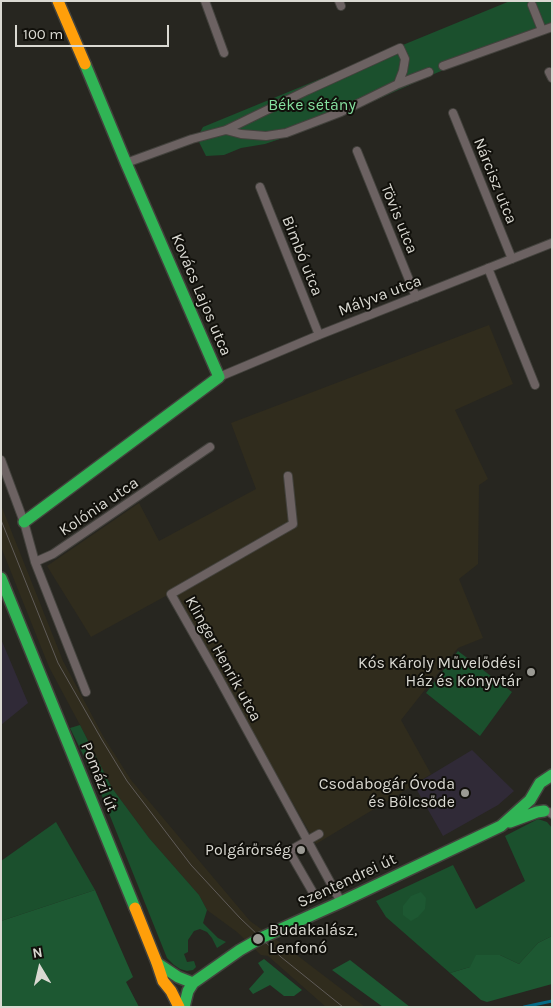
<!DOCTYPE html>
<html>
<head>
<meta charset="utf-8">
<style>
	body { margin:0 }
	#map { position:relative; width:553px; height:1008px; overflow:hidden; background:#272620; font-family:Karla,sans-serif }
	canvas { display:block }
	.frame { position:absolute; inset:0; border:2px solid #dad9d2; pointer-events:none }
	.north { position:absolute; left:15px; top:943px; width:50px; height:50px; -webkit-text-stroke:4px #11100b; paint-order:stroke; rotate:351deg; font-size:14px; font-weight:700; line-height:20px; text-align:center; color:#dad9d2 }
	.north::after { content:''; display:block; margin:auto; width:18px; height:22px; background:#dad9d2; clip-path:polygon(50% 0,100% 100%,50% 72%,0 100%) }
	.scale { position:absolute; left:15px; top:25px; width:154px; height:22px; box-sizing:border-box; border:2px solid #dad9d2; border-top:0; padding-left:6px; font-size:15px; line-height:18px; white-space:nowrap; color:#dad9d2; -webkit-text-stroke:4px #11100b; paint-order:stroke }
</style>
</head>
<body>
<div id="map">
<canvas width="553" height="1008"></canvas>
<div class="frame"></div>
<div class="north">N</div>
<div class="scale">100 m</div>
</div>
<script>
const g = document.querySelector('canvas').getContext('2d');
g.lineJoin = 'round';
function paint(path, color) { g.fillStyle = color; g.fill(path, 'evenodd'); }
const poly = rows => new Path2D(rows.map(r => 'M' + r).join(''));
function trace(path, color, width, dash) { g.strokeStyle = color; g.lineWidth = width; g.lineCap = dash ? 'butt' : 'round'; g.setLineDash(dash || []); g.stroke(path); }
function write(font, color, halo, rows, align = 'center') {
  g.font = font + ' Karla,sans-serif'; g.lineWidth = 4; g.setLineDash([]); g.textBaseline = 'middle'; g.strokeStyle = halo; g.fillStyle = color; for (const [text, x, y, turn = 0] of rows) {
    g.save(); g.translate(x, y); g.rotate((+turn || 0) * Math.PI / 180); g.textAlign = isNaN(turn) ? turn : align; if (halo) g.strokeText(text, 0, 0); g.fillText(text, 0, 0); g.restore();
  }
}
const built = poly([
	[489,325,513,384,455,410,488,479,479,485,478,564,459,579,483,638,458,648,401,720,431,774,414,785,316,844,173,592,91,637,47,566,139,503,159,541,256,489,231,423],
	[1,505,63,661,103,736,131,780,250,921,281,943,365,1007,326,1007,268,956,261,955,237,932,207,910,199,895,149,838,112,788,80,725,49,667,1,547]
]);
const education = poly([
	[1,639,28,703,1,725],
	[472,750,514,791,498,805,443,836,414,785]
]);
const green = poly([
	[510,1,552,1,552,25,434,74,318,126,265,144,241,148,224,155,206,156,197,138,203,127],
	[458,651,512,692,480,736,426,693],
	[80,725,112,788,149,838,199,895,207,910,203,923,218,938,226,942,217,948,212,938,207,932,200,929,194,931,188,940,188,952,184,954,187,962,194,961,196,967,193,970,187,971,180,969,174,965,167,958,96,781,70,728],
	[538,819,547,822,552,828,552,936,538,943,519,964,500,955,470,967,450,973,386,917,376,901,453,865,476,909,525,881,505,836],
	[56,822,95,890,1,921,1,861]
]);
const forest = poly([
	[95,890,133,977,126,982,139,1007,1,1007,1,921],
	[421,892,426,898,425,909,418,917,411,921,403,915,403,906,411,896],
	[552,936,552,984,487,1002,481,1000,450,973,470,967,476,955,500,955,519,964,538,943],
	[264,959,302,990,294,996,284,996,270,985,253,994,249,989,264,972,258,963],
	[350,960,410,1007,383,1007,332,970]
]);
const stream = poly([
	[524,1007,552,1001]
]);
const street = poly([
	[205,1,224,53],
	[339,1,341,6],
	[532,5,542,30],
	[443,66,552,27],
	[549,72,552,78],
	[398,84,429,72],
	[453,113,512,259],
	[357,151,416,297],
	[126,163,192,139,226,130,308,90,400,48,405,59,403,71,398,84,341,112,286,133,266,136,241,134,226,130],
	[260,187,319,335],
	[488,268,535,385],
	[219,377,319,335,552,243],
	[1,460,24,522,35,562,86,692],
	[288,476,293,524,171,594,217,675,341,902],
	[35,562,53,554,210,447],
	[549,812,552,814],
	[315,896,289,851,319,834]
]);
const fast = poly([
	[24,522,219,377,126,163,85,64],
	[1,578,135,908],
	[510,822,537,812,544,811],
	[157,963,178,977,193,983],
	[184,1007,188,991,193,983,240,950,261,938,341,902,501,826,530,800,540,783,552,775]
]);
const slow = poly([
	[58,1,85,64],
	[135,908,157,963,163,981,171,991,179,1007]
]);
const tram = poly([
	[1,520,58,663,102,740,127,781,191,865,240,918,281,957,343,1007]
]);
const markers = [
	[531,672,5,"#9b9a94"],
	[465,793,5,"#9b9a94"],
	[301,850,5,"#9b9a94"],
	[258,939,6,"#9b9a94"]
];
const parkNames = [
	["Béke sétány",312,105]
];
const streetNames = [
	["Nárcisz utca",495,181,68],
	["Tövis utca",399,219,68],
	["Bimbó utca",302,256,68],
	["Kovács Lajos utca",201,295,67],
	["Mályva utca",380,296,-21],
	["Kolónia utca",99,507,-34],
	["Klinger Henrik utca",223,659,61],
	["Pomázi út",99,777,68],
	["Szentendrei út",347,881,-25]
];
const poiNames = [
	["Kós Károly Művelődési",521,663],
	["Ház és Könyvtár",521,681],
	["Csodabogár Óvoda",455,784],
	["és Bölcsőde",455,802],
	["Polgárőrség",291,850],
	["Budakalász,",269,930,"left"],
	["Lenfonó",269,948,"left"]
];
paint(built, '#302c1d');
paint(education, '#302a37');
paint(green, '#1b502d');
paint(forest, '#1d5832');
trace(stream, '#046b86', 3);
trace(street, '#43423d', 10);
trace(fast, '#43423d', 14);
trace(slow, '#43423d', 14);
trace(street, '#6c6262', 8);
trace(fast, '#30b455', 11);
trace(slow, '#ff9f0a', 11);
trace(tram, '#605c59', 1);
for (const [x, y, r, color] of markers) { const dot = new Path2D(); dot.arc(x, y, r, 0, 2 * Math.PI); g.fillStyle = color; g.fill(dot); trace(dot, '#11100b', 2); }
write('16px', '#85e09f', '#11100b', parkNames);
write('16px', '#dad9d2', '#11100b', streetNames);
write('16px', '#dad9d2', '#11100b', poiNames, 'right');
</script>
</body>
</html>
